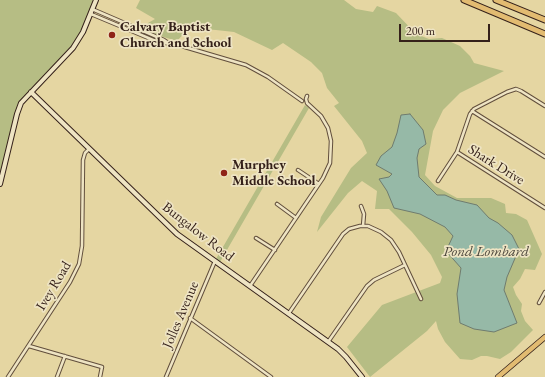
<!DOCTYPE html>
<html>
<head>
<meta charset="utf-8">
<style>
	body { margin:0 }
	#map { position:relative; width:545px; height:377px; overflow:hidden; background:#e5d6a2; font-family:"EB Garamond",serif }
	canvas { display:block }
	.scale { position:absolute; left:399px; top:24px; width:91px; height:18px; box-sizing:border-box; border:2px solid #35211a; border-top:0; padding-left:5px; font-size:12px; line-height:14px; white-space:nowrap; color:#35211a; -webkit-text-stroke:3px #eee4c3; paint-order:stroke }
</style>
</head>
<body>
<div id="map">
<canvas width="545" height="377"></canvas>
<div class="scale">200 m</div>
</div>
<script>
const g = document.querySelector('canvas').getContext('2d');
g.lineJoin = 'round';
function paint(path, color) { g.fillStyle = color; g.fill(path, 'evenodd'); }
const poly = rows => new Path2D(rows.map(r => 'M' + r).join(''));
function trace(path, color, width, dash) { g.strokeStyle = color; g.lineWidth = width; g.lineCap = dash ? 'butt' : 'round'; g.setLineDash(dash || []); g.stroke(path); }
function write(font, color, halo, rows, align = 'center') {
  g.font = font + ' "EB Garamond",serif'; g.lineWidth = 3.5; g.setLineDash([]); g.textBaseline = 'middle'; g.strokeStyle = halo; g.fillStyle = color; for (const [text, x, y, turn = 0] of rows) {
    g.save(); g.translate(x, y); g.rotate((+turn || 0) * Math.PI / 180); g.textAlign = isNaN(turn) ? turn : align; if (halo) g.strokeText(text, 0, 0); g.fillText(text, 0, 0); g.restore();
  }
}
const green = poly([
	[0,0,96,0,87,22,68,55,23,100,15,122,0,174],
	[140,0,344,0,356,9,373,12,377,6,396,13,416,34,429,39,442,38,460,46,470,56,474,63,504,71,460,93,443,110,433,131,425,175,435,186,457,198,491,198,505,204,506,213,516,214,527,220,542,254,535,270,525,269,520,279,513,287,516,295,522,304,521,311,525,321,533,330,511,352,500,359,487,356,481,356,472,360,460,359,445,342,438,329,436,321,427,331,370,377,347,347,382,305,440,283,442,277,431,255,412,232,389,209,375,209,377,191,362,181,348,193,317,232,321,217,351,168,367,153,362,141,334,106,339,103,327,88,322,73,311,62,283,43,272,50,234,32,216,30,189,28,177,41,157,35,147,30,148,23,155,19,136,8],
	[305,105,309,108,220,262,216,259]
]);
const water = poly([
	[410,114,423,130,426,144,419,149,417,158,419,177,437,195,445,195,456,200,477,205,489,218,498,223,512,235,519,249,507,277,504,290,517,323,494,332,474,329,460,323,457,294,461,268,446,251,453,236,445,227,420,214,394,208,387,191,379,179,389,177,392,174,376,165,381,156,392,147,397,133,401,115,410,114]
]);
const street = poly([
	[92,9,164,40,167,42],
	[91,14,158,42,178,45,246,65,268,77,302,101],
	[472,111,545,157],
	[457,152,545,208],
	[298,170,319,184],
	[438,181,457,152,470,114,474,109,507,92,516,89,521,91,545,106],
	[277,204,296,218],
	[361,206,364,214,363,226],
	[256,238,275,250],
	[250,286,323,178,330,163,331,141,328,128,321,116,307,103,306,99,307,96],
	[539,303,545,292],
	[289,313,343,234,349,229,360,226,368,226,381,232,391,240,399,252,421,299],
	[190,318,271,377],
	[328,342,367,286,374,280,405,265],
	[29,346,102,367,100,377],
	[8,377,70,282,79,264,82,246,83,160,85,153,89,149],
	[57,377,65,356],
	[166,377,215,261]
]);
const secondary = poly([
	[31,92,177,234,338,349,346,357,362,377],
	[0,184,17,114,21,103,73,48,83,32,96,0]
]);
const primary = poly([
	[498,377,545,337]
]);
const highway = poly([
	[464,0,545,34],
	[496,0,545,20]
]);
const markers = [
	[112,35,4,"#8f2418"],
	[224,173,4,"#8f2418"]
];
const poiNames = [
	["Calvary Baptist",120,27],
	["Church and School",120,43],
	["Murphey",232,165],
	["Middle School",232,181]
];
const streetNames = [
	["Shark Drive",496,165,32],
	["Bungalow Road",198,232,38],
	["Ivey Road",54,286,-59],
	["Jolles Avenue",181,315,-67]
];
const waterNames = [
	["Pond Lombard",486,252]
];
paint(green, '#b6bd84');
paint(water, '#96b9a7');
trace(water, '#6f7c6f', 1);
trace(street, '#614e3c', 4.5);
trace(secondary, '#35211a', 6);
trace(primary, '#35211a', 6);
trace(highway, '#35211a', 7);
trace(street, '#eee4c3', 2.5);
trace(secondary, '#eee4c3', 4);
trace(primary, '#e2bb71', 4.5);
trace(highway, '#e2bb71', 5);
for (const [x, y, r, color] of markers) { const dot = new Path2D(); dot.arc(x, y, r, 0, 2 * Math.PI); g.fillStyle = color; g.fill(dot); trace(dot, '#eee4c3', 1.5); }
write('bold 14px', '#35211a', '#eee4c3', poiNames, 'left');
write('14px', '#35211a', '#eee4c3', streetNames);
write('italic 15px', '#4d473d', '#eee4c3', waterNames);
</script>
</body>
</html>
